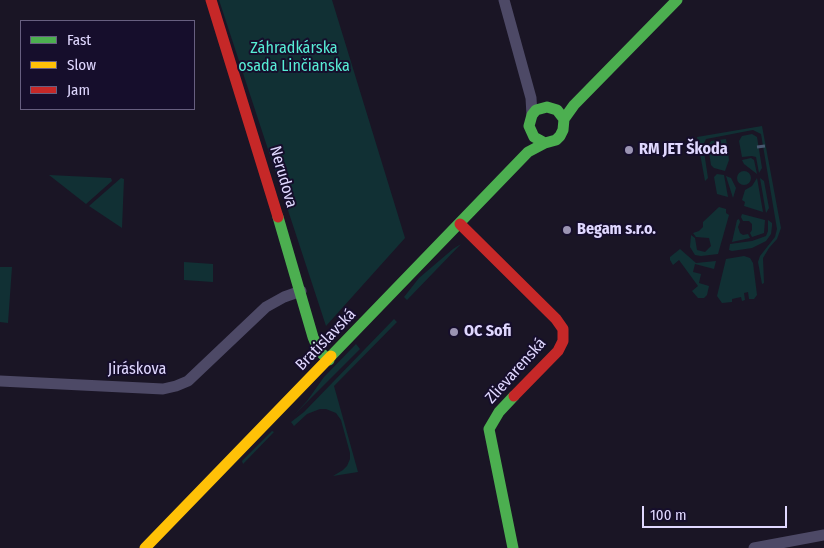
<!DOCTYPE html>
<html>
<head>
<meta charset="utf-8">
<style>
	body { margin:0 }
	#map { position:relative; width:824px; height:548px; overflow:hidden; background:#1a1525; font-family:"Fira Sans Condensed",sans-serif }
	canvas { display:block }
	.legend { position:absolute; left:20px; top:20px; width:175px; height:90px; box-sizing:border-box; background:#160e2c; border:1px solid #675f80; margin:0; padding:6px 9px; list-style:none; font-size:15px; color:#e0d8ff }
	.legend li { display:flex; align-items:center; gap:10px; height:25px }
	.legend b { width:25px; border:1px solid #675f80 }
	.scale { position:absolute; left:642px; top:506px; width:145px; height:22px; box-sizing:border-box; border:2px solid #e0d8ff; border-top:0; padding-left:6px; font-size:15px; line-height:18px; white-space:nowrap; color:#e0d8ff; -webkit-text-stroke:4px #160e2c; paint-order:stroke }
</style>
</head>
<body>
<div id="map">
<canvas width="824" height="548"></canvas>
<ul class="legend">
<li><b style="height:6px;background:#4caf50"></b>Fast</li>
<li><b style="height:6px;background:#ffc107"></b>Slow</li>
<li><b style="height:6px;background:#c62828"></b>Jam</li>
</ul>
<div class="scale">100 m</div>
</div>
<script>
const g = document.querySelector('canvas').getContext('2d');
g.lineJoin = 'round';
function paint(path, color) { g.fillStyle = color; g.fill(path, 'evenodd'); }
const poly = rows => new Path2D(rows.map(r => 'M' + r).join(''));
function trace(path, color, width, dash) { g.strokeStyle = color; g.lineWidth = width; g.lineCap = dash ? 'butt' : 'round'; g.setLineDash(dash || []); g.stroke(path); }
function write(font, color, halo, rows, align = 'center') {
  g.font = font + ' "Fira Sans Condensed",sans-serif'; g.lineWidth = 4; g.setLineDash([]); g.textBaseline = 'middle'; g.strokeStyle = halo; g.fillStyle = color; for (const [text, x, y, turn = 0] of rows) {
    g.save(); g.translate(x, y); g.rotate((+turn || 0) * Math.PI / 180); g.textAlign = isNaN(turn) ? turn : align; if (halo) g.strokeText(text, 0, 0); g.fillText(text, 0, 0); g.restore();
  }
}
const green = poly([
	[219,0,332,0,405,238,326,326],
	[762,126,781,228,777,239,769,248,763,258,764,283,762,284,758,262,760,256,775,237,777,229,761,134,753,130,706,139,703,145,708,178,705,181,697,137],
	[752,134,757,137,762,168,759,173,756,157,752,156,742,157,739,141,742,136],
	[726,139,729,160,725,171,714,168,711,165,708,146,711,141],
	[751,158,754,160,757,174,744,164,742,160],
	'737 178a7 7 0 1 1 14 0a7 7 0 1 1-14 0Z',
	[717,174,724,175,728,197,717,194,714,177],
	[49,175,111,178,112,181,86,204],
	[726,176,731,178,736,188,733,198],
	[121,178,124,179,122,228,89,206],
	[757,178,763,212,744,206,745,202,742,200,745,190,752,186],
	[760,178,764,181,769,208,766,213],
	[719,207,726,209,726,213,729,215,718,254,701,256,695,255,690,247,691,235,695,238,697,250,705,252,711,246,709,238,696,237,693,233,699,231,703,227,703,222],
	[742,214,765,220,764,233,752,237,750,233,752,230,752,224,749,221,743,221,741,217],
	[739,219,740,222,738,227,740,233,743,235,748,234,750,238,732,242,737,220],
	[768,220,772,223,772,226,771,234,766,241,752,248,732,251,729,250,730,244,752,241,766,236,768,231],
	[461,244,407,300,404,297,419,278,453,249],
	[680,249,696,263,716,261,714,269,695,264,693,272,701,274,699,283,709,286,707,295,704,298,698,298,692,291,698,286,679,260,673,265,670,260,670,257],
	[744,256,750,258,753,263,757,295,754,299,749,299,748,292,744,293,745,300,742,301,741,297,732,299,732,302,722,303,717,296,726,259],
	[184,262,213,264,213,282,184,280],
	[0,267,12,267,8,323,0,322],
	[394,319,397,322,334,386,358,472,333,476,343,470,347,466,350,459,350,453,341,420,336,413,326,409,320,409,307,414,294,426,291,422,304,412],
	[356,344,360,349,294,415,307,401,324,377],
	[272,431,274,432,243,464,242,461]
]);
const street = poly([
	[504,0,531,98,532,115],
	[0,381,163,389,176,386,188,381,266,307,284,297,301,291],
	[754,548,824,535]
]);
const fast = poly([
	[564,119,574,105,677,0],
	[278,217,313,337,319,351,329,360],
	[331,356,528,152,545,143,556,140,560,136,563,130,564,119,557,110,547,107,536,110,532,115,529,126,534,137,545,143],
	[513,548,489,429,499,412,514,396]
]);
const slow = poly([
	[145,548,331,356]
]);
const jam = poly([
	[211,0,278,217],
	[460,224,556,319,563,329,563,341,558,351,514,396]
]);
const rail = poly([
	[757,147,765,146]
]);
const markers = [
	[629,150,5,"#9b94b3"],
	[567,230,5,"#9b94b3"],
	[454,332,5,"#9b94b3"]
];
const parkNames = [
	["Záhradkárska",294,49],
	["osada Linčianska",294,67]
];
const poiNames = [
	["RM JET Škoda",639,150],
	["Begam s.r.o.",577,230],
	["OC Sofi",464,332]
];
const streetNames = [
	["Nerudova",283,177,74],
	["Bratislavská",326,340,-46],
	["Jiráskova",137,370],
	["Zlievarenská",516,371,-48]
];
paint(green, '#113034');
trace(street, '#4d4966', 11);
trace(fast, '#4caf50', 11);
trace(slow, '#ffc107', 11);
trace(jam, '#c62828', 11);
trace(rail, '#475870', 3, [8, 6]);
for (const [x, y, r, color] of markers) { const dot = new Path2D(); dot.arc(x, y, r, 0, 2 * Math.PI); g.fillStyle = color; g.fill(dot); trace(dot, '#160e2c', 2); }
write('16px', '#57edd5', '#160e2c', parkNames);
write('bold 16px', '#e0d8ff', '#160e2c', poiNames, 'left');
write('16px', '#e0d8ff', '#160e2c', streetNames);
</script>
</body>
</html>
